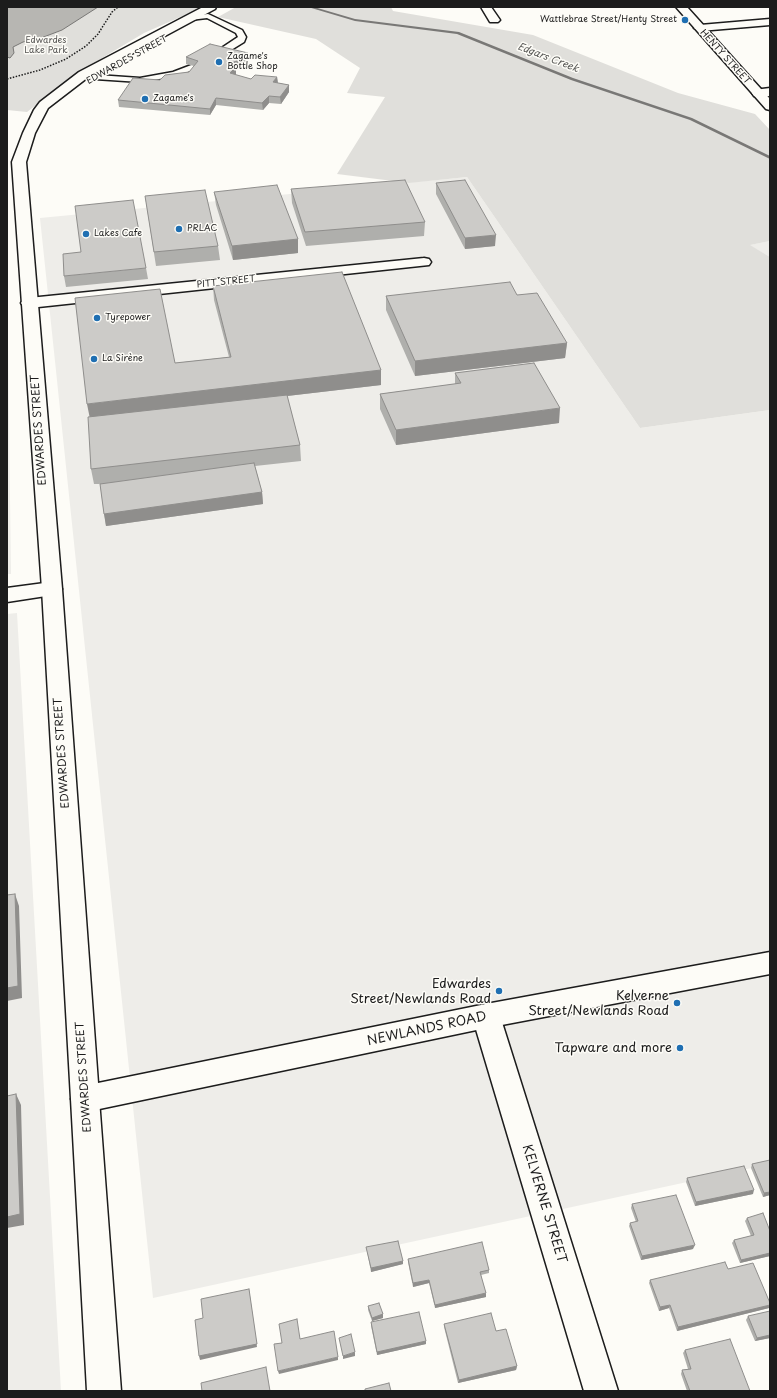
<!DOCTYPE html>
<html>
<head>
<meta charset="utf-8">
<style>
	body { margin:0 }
	#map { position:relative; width:777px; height:1398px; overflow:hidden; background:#fdfcf7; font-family:"Playpen Sans",sans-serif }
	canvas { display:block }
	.frame { position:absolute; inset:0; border:8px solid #1c1c1c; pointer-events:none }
</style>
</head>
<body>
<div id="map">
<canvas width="777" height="1398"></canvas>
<div class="frame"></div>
</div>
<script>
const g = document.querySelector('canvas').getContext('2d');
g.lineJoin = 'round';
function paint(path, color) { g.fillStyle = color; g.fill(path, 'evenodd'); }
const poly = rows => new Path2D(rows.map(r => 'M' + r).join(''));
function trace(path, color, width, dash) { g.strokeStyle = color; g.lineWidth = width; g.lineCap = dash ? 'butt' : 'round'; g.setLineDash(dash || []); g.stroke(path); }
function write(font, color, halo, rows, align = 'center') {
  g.font = font + ' "Playpen Sans",sans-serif'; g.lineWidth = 3; g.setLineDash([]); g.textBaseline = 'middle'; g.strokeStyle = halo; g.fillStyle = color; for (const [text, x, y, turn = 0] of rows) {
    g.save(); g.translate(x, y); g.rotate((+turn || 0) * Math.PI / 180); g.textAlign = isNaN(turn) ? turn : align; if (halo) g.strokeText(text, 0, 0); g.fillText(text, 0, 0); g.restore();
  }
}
const built = poly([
	[467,177,640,428,770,410,770,1164,153,1298,40,218],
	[770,241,770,257,749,245],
	[7,266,11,574,7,574],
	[17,613,61,1391,7,1391,7,614]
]);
const green = poly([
	[7,7,203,7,144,33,77,73,27,112,7,110],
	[236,7,391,7,393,11,533,35,678,93,755,114,770,130,770,241,750,245,770,257,770,410,640,428,467,177,409,183,337,174,385,97,347,93,360,68,316,39,218,17]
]);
const water = poly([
	[7,7,98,7,62,30,41,38,23,42,13,47,14,53,10,58,7,57,7,7]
]);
const stream = poly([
	[308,7,314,7,355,19,459,32,573,78,692,118,770,156,770,159,690,120,571,80,457,34,355,21,308,7]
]);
const path = poly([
	[7,79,40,70,66,59,86,46,98,34,112,12,118,7]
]);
const lane = poly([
	[208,14,242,30,246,37,244,42,223,55,217,55,217,51,238,37,236,33,207,18,190,20,187,18,190,16,208,14],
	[194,64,197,64,197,68,178,76,140,82,95,79,83,72,87,70,97,75,140,78,173,72,194,64]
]);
const street = poly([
	[481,7,491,7,500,20,498,22,490,22,481,7],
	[770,19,770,25,700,31,694,28,700,25,770,19],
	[770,88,770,96,758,97,754,96,752,93,754,90,770,88],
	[424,258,429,259,431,262,429,265,29,308,23,306,21,303,23,300,29,298,424,258],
	[52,582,59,584,62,589,59,594,7,602,7,588,52,582],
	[486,1004,496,1008,500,1016,618,1391,584,1391,472,1016,476,1008,486,1004],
	[85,1086,95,1090,99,1099,121,1391,87,1391,71,1099,75,1090,85,1086]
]);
const secondary = poly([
	[203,7,216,7,215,9,87,78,48,108,35,133,26,162,62,589,98,1083,486,1004,770,952,770,974,486,1028,85,1112,75,1108,71,1099,42,589,12,162,23,133,34,110,40,102,79,72,203,7],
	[676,7,687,7,770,99,770,110,766,109,676,7]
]);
const wall = poly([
	[248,53,248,60,236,68,236,75,251,79,277,77,278,83,289,85,289,92,281,104,269,103,263,110,216,105,210,115,119,107,118,100,160,80,189,72,194,66,186,64,186,57],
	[436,183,495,246,465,249,436,194],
	[291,189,425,222,424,236,306,246,292,203],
	[214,192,298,239,298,253,233,260,216,205],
	[145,196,218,246,220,260,156,266],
	[146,268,148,279,66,287,64,276],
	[213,286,381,370,381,385,287,396,300,445,301,461,255,466,262,492,263,504,106,526,100,484,94,484,91,469,90,417,175,363,229,357,214,300],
	[517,295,567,343,565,358,415,376,386,310,386,296],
	[455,373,559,423,396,445,380,409,380,394,455,384],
	[752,1164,770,1195,763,1197,751,1168],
	[687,1178,753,1194,695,1206,686,1182],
	[632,1204,693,1249,641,1260,629,1226,630,1223,636,1222,631,1208],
	[747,1218,770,1231,770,1256,740,1263,732,1243,734,1240,751,1236,745,1221],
	[366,1247,403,1261,403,1264,371,1272,367,1251],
	[408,1259,489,1270,489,1273,481,1275,486,1297,435,1308,429,1283,413,1287,408,1262],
	[728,1269,769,1308,677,1331,669,1308,659,1311,649,1283,650,1280],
	[368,1306,383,1314,383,1318,372,1321,368,1310],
	[748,1316,770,1338,755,1341,746,1320],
	[371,1322,426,1341,426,1344,377,1355,371,1326],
	[444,1324,496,1331,517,1366,516,1370,458,1383,444,1327],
	[685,1350,750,1391,687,1391,681,1374,682,1370,688,1369,683,1353]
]);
const shadedWall = poly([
	[248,53,248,60,236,68,236,74,231,80,228,66],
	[277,77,278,84,273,82],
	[289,85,289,92,281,104,280,97],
	[269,96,269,103,263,110,262,103],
	[216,98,216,105,210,115,210,109],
	[496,235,495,246,465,249,465,238],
	[298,239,298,253,233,260,232,246],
	[567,343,565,358,415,376,415,361],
	[381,370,381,385,90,419,87,404],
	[560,408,559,423,396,445,396,430],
	[262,492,263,504,106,526,104,514],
	[15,894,19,906,22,998,7,1001,7,988],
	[16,1094,21,1105,24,1225,7,1228,7,1217],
	[754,1190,753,1194,695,1206,696,1202],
	[770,1192,770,1195,763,1197,764,1193],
	[695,1245,693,1249,641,1260,642,1256],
	[770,1253,770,1256,740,1263,741,1260],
	[403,1261,403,1264,371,1272,371,1268],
	[429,1280,429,1283,413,1287,413,1283],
	[249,1289,257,1347,200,1360,199,1356],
	[486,1293,486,1297,435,1308,435,1305],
	[670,1305,669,1308,659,1311,660,1307],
	[770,1305,769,1308,677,1331,678,1327],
	[383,1314,383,1318,372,1321,372,1318],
	[770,1335,770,1338,755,1341,757,1338],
	[426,1341,426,1344,377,1355,377,1352],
	[355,1352,355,1356,343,1359,343,1356],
	[338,1357,338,1360,279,1374,278,1371],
	[517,1366,516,1370,458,1383,459,1380]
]);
const building = poly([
	[210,44,248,53,228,66,235,68,230,73,251,79,255,75,277,77,273,82,289,85,280,97,269,96,262,103,216,98,210,109,118,100,133,78,160,80,165,75,189,72,198,61,186,57,210,44],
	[405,180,425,222,305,232,291,189,405,180],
	[465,180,496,235,465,238,436,183,465,180],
	[277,185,298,239,232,246,214,192,277,185],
	[205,190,218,246,154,252,145,196,205,190],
	[133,200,146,268,64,276,63,254,81,252,75,206,133,200],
	[342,272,381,370,87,404,75,298,160,289,175,363,231,357,213,286,342,272],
	[510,282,517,295,537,293,567,343,415,361,386,296,510,282],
	[534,363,560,408,396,430,380,394,461,383,455,373,534,363],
	[287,395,300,445,91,469,88,417,287,395],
	[254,463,262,492,104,514,100,484,254,463],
	[15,894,18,986,7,988,7,895,15,894],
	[16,1094,20,1214,7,1217,7,1096,16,1094],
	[770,1160,770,1192,764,1193,752,1164,770,1160],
	[744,1166,754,1190,696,1202,687,1178,744,1166],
	[676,1195,695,1245,642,1256,630,1223,638,1221,632,1204,676,1195],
	[763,1213,770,1231,770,1253,741,1260,734,1240,754,1235,747,1218,763,1213],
	[398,1241,403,1261,371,1268,366,1247,398,1241],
	[482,1242,489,1270,480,1272,486,1293,435,1305,429,1280,413,1283,408,1259,482,1242],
	[725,1262,728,1269,753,1263,770,1303,770,1305,678,1327,670,1305,660,1307,650,1280,725,1262],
	[249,1289,257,1344,199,1356,195,1320,203,1318,201,1299,249,1289],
	[379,1303,383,1314,372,1318,368,1306,379,1303],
	[770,1311,770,1335,757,1338,748,1316,770,1311],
	[419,1312,426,1341,377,1352,371,1322,419,1312],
	[491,1313,496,1331,506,1329,517,1366,459,1380,444,1324,491,1313],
	[297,1319,300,1339,334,1331,338,1357,278,1371,274,1344,282,1343,279,1324,297,1319],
	[351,1334,355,1352,343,1356,339,1338,351,1334],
	[730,1339,750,1391,690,1391,682,1370,691,1369,685,1350,730,1339],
	[266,1367,270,1391,202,1391,201,1383,266,1367],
	[389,1383,391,1391,365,1391,365,1389,389,1383]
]);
const markers = [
	[685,20,4,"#1f6fb2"],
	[219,62,4,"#1f6fb2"],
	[145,99,4,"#1f6fb2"],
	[179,229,4,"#1f6fb2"],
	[86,234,4,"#1f6fb2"],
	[97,318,4,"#1f6fb2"],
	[94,359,4,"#1f6fb2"],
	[499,991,4,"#1f6fb2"],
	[677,1003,4,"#1f6fb2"],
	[680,1048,4,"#1f6fb2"]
];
const farPoinames = [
	["Wattlebrae Street/Henty Street",677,20,"right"],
	["Zagame's",227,57],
	["Bottle Shop",227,67],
	["Zagame's",153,99],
	["PRLAC",187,229],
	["Lakes Cafe",94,234],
	["Tyrepower",105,318],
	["La Sirène",102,359]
];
const farParknames = [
	["Edwardes",46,41],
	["Lake Park",46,51]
];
const farStreetnames = [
	["HENTY STREET",725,57,48],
	["EDWARDES STREET",127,60,-29],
	["PITT STREET",226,282,-6]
];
const farWaternames = [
	["Edgars Creek",548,58,21]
];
const streetNames = [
	["EDWARDES STREET",39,430,-94],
	["EDWARDES STREET",62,753,-94],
	["EDWARDES STREET",84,1077,-94]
];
const nearPoinames = [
	["Edwardes",491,984],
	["Street/Newlands Road",491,999],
	["Kelverne",669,996],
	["Street/Newlands Road",669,1011],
	["Tapware and more",672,1048]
];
const nearStreetnames = [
	["NEWLANDS ROAD",427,1029,-12],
	["KELVERNE STREET",544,1204,73]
];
paint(built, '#eeede9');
paint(green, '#e0dfdb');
paint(water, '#b7b6b2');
trace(water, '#797876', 1);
paint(stream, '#797876');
trace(lane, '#1c1c1c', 3);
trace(street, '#1c1c1c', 3);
trace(secondary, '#1c1c1c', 3);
trace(path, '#1c1c1c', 1.5, [1.5, 1.5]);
paint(lane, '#fdfcf7');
paint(street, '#fdfcf7');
paint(secondary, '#fdfcf7');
paint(wall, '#afafac');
paint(shadedWall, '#8f8e8c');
paint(building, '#cccbc8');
trace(building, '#8f8e8c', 1);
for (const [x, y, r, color] of markers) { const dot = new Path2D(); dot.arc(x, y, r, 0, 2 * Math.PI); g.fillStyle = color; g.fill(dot); trace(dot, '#fdfcf7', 1.5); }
write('9px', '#1c1c1c', '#fdfcf7', farPoinames, 'left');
write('9px', '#575655', '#fdfcf7', farParknames);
write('9px', '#1c1c1c', '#fdfcf7', farStreetnames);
write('italic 10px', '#5a5a58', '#fdfcf7', farWaternames);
write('11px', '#1c1c1c', '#fdfcf7', streetNames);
write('13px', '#1c1c1c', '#fdfcf7', nearPoinames, 'right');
write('13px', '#1c1c1c', '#fdfcf7', nearStreetnames);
</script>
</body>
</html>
